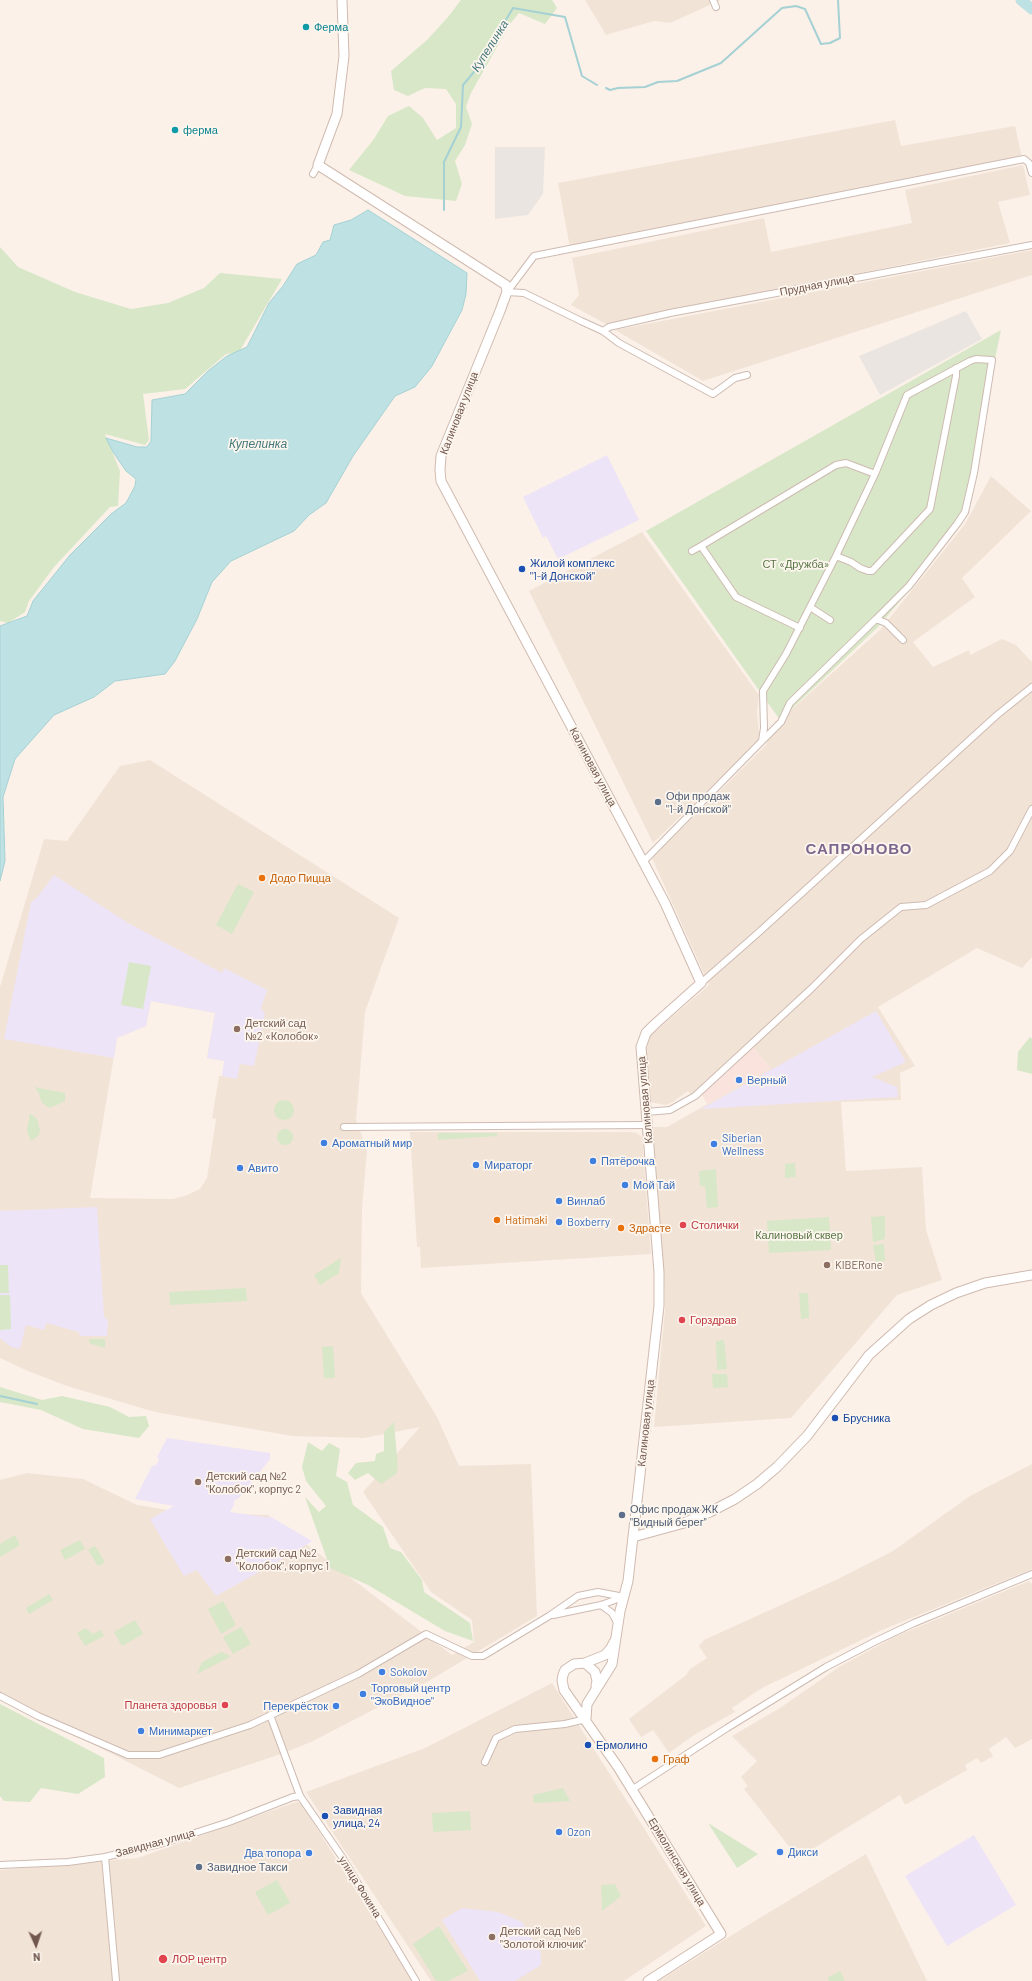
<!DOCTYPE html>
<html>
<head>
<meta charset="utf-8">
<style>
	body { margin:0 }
	#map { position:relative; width:1032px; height:1981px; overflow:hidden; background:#fbf1e8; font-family:Barlow,sans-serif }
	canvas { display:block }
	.north { position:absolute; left:16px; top:1925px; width:40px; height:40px; -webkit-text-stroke:3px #fdf6ee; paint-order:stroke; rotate:177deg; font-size:11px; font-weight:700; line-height:16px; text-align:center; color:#72574e }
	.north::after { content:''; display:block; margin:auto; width:14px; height:18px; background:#72574e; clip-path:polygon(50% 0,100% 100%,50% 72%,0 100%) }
</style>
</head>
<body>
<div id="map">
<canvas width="1032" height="1981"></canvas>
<div class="north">N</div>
</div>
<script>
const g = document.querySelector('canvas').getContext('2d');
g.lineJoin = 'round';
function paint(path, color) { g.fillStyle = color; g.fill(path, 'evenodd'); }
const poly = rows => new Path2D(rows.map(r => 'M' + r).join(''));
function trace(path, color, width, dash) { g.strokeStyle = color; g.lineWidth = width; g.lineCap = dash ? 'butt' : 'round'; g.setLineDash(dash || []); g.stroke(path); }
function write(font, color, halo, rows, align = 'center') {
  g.font = font + ' Barlow,sans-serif'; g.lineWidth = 3.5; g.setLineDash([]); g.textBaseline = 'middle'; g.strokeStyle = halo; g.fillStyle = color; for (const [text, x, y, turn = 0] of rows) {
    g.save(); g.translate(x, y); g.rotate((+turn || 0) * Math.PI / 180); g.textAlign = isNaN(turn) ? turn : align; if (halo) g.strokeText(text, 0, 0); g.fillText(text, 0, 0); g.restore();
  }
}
const residential = poly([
	[585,0,721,0,670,23,654,21,606,35],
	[895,120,901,146,1015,126,1022,158,570,248,558,183],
	[1023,165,1030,195,998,202,1010,243,606,324,571,305,579,295,572,258,764,218,771,252,912,223,905,190],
	[1032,250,1032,275,703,381,615,330],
	[991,476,1031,511,962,578,975,597,913,642,933,667,969,650,970,655,1002,639,1016,645,1032,662,1032,957,1022,968,977,948,878,1007,915,1066,900,1073,901,1100,841,1102,846,1171,922,1167,926,1230,942,1280,897,1295,791,1418,654,1427,665,1310,665,1290,653,1127,667,1127,771,1068,748,1042,691,1095,688,1091,674,1101,666,1105,649,1102,646,1047,651,1035,709,985,652,858,766,745,775,721,780,720,880,630,965,524],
	[642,532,759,695,757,714,760,740,653,843,529,591],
	[150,760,399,918,365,1012,356,1120,367,1150,362,1209,361,1293,437,1417,459,1466,531,1464,537,1616,427,1682,311,1742,281,1754,179,1788,0,1697,0,1480,27,1473,83,1479,137,1505,180,1512,268,1515,452,1655,474,1642,472,1620,431,1592,363,1492,420,1427,364,1438,292,1436,155,1412,67,1386,28,1371,0,1358,0,987,44,839,67,841,120,766],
	[151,1001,215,1013,207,1058,225,1061,222,1076,219,1076,212,1118,216,1119,207,1178,200,1189,185,1196,172,1199,90,1198,117,1038,146,1026],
	[410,1132,631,1132,637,1133,642,1137,651,1254,421,1268,420,1247,417,1247],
	[1032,1464,1032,1569,882,1630,762,1688,732,1708,735,1712,694,1735,669,1753,653,1730,641,1737,629,1719,686,1675,690,1669,707,1658,699,1646,704,1640,838,1579,893,1551,970,1496],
	[1029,1581,1032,1584,1032,1739,1015,1748,1006,1737,989,1749,993,1756,981,1763,977,1758,965,1765,967,1770,905,1805,900,1795,798,1858,744,1789,748,1786,741,1777,757,1761,732,1736,780,1708,839,1667,894,1637],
	[552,1683,706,1926,624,1981,431,1981,306,1792,425,1748],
	[296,1802,301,1803,413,1981,0,1981,0,1870,138,1858],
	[866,1854,927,1981,659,1981,748,1925]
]);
const commercial = poly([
	[752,1046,771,1068,707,1104,701,1093]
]);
const industrial = poly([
	[495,147,545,147,543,194,528,215,495,219],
	[966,311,982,339,880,395,859,356]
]);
const education = poly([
	[607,455,639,520,558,559,546,536,543,538,523,497],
	[54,875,128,923,222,973,224,968,267,990,261,1008,265,1014,254,1066,240,1064,237,1079,222,1076,224,1061,207,1058,215,1013,151,1001,146,1026,117,1038,114,1058,4,1039,31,902,36,899],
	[876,1011,906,1062,872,1077,897,1087,898,1097,701,1109],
	[97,1207,104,1317,108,1320,107,1336,80,1336,79,1332,46,1323,44,1330,26,1325,20,1349,11,1347,0,1338,0,1211],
	[167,1438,270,1453,270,1459,239,1498,234,1501,234,1505,230,1512,273,1518,312,1541,302,1548,216,1596,197,1570,184,1576,150,1519,174,1506,135,1499,152,1466,156,1465,159,1459,157,1457],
	[974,1835,1016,1905,947,1946,905,1876],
	[462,1908,498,1912,522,1922,541,1953,541,1965,515,1981,480,1981,442,1920]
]);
const green = poly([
	[461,0,552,0,557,8,545,24,519,13,510,24,471,93,466,107,472,124,465,145,455,161,462,184,456,201,405,196,349,170,374,139,388,116,409,106,423,118,437,140,456,128,456,104,446,89,425,88,408,96,394,90,391,71,427,40,448,17],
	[0,247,18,267,75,292,131,309,168,303,204,288,220,273,282,279,239,352,226,354,185,389,143,394,149,440,145,445,105,434,120,471,118,506,110,507,54,567,29,601,25,612,8,623,0,621],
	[1001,330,963,510,916,582,878,627,780,720,646,531],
	[238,884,254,892,232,934,216,925],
	[129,962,151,966,143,1009,121,1005],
	[1030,1037,1032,1039,1032,1074,1017,1070,1018,1052],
	[34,1087,65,1093,65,1101,50,1108,42,1103,38,1091],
	'274 1110a10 10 0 1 1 20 0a10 10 0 1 1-20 0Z',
	[30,1113,37,1119,40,1130,39,1135,31,1141,27,1131],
	'277 1137a8 8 0 1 1 16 0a8 8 0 1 1-16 0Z',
	[438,1133,497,1133,497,1136,438,1140],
	[795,1163,796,1177,785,1178,785,1164],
	[716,1169,718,1207,707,1208,705,1186,700,1186,699,1171],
	[885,1216,885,1239,873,1242,871,1217],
	[829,1217,831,1250,769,1253,767,1221],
	[884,1244,885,1261,876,1262,873,1245],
	[341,1258,339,1273,320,1285,314,1275],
	[0,1265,8,1265,9,1293,0,1293],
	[246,1288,247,1301,170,1305,169,1292],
	[799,1293,808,1293,809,1318,801,1319],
	[0,1295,10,1295,11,1329,0,1330],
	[90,1339,105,1339,105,1348,89,1343],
	[724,1340,727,1369,717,1370,716,1341],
	[333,1346,335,1378,324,1378,322,1347],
	[712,1374,727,1374,728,1387,713,1388],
	[0,1387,42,1400,62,1396,110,1407,129,1417,146,1416,149,1426,139,1438,83,1429,41,1410,0,1402],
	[394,1422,398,1468,396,1474,381,1484,368,1473,355,1480,348,1473,356,1463,375,1461,376,1454,384,1451,384,1432],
	[308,1442,322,1451,329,1443,340,1449,336,1476,347,1482,353,1505,383,1527,390,1548,401,1552,422,1580,424,1592,470,1623,473,1641,445,1631,368,1585,330,1568,305,1497,319,1512,326,1506,306,1481,302,1467],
	[15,1535,20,1545,0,1557,0,1544],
	[80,1540,85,1549,65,1560,60,1550],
	[95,1546,105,1562,98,1566,88,1550],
	[49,1594,53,1600,29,1614,26,1608],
	[223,1601,236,1625,221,1634,208,1609],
	[135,1620,143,1634,122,1646,114,1632],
	[241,1627,251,1644,233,1654,223,1637],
	[85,1628,93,1634,101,1630,104,1636,85,1646,77,1633],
	[221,1652,229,1655,230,1657,197,1674,202,1662],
	[0,1704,104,1758,105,1777,78,1794,41,1788,30,1802,4,1801,0,1796],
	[563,1788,570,1801,534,1803,533,1795],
	[470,1811,471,1830,433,1832,432,1813],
	[708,1823,758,1854,737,1868],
	[277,1880,290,1903,268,1915,255,1892],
	[615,1884,621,1896,602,1911,601,1885],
	[439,1926,468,1971,448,1981,436,1981,413,1944],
	[840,1971,845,1981,829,1981,827,1978]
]);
const water = poly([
	[368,210,467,273,466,294,462,310,432,366,415,387,395,396,353,456,326,503,309,515,294,531,231,561,212,582,197,619,175,661,165,674,115,681,94,697,54,715,15,759,3,797,5,861,0,881,0,626,27,616,33,601,70,555,111,514,126,503,135,486,136,479,126,471,113,452,106,438,137,447,147,447,151,441,152,400,185,394,208,371,227,356,247,347,269,303,283,286,297,264,316,255,323,242,330,240,334,225,351,220,368,210]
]);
const stream = poly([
	[606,88,610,90,618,88,645,87,658,82,677,81,721,63,782,8,796,6,805,9,821,44,830,43,840,38,838,0],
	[444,210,444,162,461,127,463,85,478,67,513,8,565,17,582,76,597,85],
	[0,1396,37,1404]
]);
const river = poly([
	[1021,0,1032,9]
]);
const street = poly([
	[713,0,716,7],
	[313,174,318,165],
	[507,292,534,256,1024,159,1029,163,1032,173],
	[507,292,524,293,581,321,603,331,619,343,713,394,735,378,747,375],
	[603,331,609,327,670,313,1032,245],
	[701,546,836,465,846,463,875,474],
	[692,551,701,546,736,597,800,628],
	[836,556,851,562,860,568,868,571,872,571,930,509,956,376,956,368],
	[810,607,830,620],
	[762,741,781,722,790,703,876,619],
	[643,862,762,741,764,728,763,691,786,654,836,556,875,474,907,395,970,361,976,359,992,360,974,473,965,512,957,524,909,586,876,619,886,623,903,640],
	[701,983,758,933,997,715,1032,687],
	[646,1112,670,1110,695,1096,812,988,861,939,901,907,926,905,990,871,1010,851,1032,809],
	[344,1127,647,1125],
	[601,1605,612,1613,618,1624],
	[553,1615,601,1605,623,1597],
	[0,1696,38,1716,128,1755,159,1755,250,1725,358,1674,426,1634,472,1656,483,1656,549,1616,578,1596,598,1592,624,1597],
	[270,1715,300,1796,342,1857,416,1981],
	[485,1762,496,1738,515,1729,565,1724,586,1719],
	[633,1789,727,1728,826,1667,874,1642,914,1623,1032,1574],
	[0,1865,68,1862,105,1857],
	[116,1981,105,1857,167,1842,229,1822,293,1797,300,1796]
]);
const secondary = poly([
	[342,0,344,56,337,114,318,165,506,285,507,292,500,311,441,456,440,470,441,481,665,903,701,983,655,1024,646,1033,641,1047,659,1272,659,1306,628,1581,620,1611,612,1664,587,1704,586,1719],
	[633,1537,684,1523,710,1512,735,1499,757,1484,777,1467,807,1436,869,1355,909,1319,931,1305,956,1293,985,1283,1032,1275],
	[585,1663,605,1655,611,1648,614,1642],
	[596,1686,597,1681,595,1672,585,1663,574,1664,565,1670,563,1675,562,1680,564,1690,618,1767,721,1934,648,1981]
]);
const markers = [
	[306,27,4,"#0f9aa8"],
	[175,130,4,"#0f9aa8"],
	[522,569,4,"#1a4fb4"],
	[658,802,4,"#5c6f8a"],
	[262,878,4,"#e8710a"],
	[237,1029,4,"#8d6e63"],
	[739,1080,4,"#3f7fe0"],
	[324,1143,4,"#3f7fe0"],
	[714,1144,4,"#3f7fe0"],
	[593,1161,4,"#3f7fe0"],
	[476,1165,4,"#3f7fe0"],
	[240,1168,4,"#3f7fe0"],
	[625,1185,4,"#3f7fe0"],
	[559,1201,4,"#3f7fe0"],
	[497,1220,4,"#e8710a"],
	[559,1222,4,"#3f7fe0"],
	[683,1225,4,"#e0444e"],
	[621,1228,4,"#e8710a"],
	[827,1265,4,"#8d6e63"],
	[682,1320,4,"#e0444e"],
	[835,1418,4,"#1a4fb4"],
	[198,1482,4,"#8d6e63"],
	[622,1515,4,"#5c6f8a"],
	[228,1559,4,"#8d6e63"],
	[382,1672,4,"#3f7fe0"],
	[363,1694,4,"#3f7fe0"],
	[225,1705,4,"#e0444e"],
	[336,1706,4,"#3f7fe0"],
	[141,1731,4,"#3f7fe0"],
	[588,1745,4,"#1a4fb4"],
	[655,1759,4,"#e8710a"],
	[325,1816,4,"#1a4fb4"],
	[559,1832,4,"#3f7fe0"],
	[780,1852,4,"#3f7fe0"],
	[309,1853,4,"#3f7fe0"],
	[199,1867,4,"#5c6f8a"],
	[492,1937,4,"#8d6e63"],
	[163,1959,5,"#e0444e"]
];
const cultureNames = [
	["Ферма",314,27],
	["ферма",183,130]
];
const streetNames = [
	["Прудная улица",817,285,-11],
	["Калиновая улица",459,413,-69],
	["Калиновая улица",593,767,62],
	["Калиновая улица",645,1100,-95],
	["Калиновая улица",646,1423,-84],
	["Завидная улица",155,1843,-15],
	["Ермолинская улица",677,1862,59],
	["улица Фокина",360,1887,58]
];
const transitNames = [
	["Жилой комплекс",530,563],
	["\"1-й Донской\"",530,576],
	["Брусника",843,1418],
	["Ермолино",596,1745],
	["Завидная",333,1810],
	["улица, 24",333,1823]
];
const parkNames = [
	["СТ «Дружба»",796,564],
	["Калиновый сквер",799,1235]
];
const serviceNames = [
	["Офи продаж",666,796],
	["\"1-й Донской\"",666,809],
	["Офис продаж ЖК",630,1509],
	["\"Видный берег\"",630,1522],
	["Завидное Такси",207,1867]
];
const foodNames = [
	["Додо Пицца",270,878],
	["Hatimaki",505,1220],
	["Здрасте",629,1228],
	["Граф",663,1759]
];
const educationNames = [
	["Детский сад",245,1023],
	["№2 «Колобок»",245,1036],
	["KIBERone",835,1265],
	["Детский сад №2",206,1476],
	["\"Колобок\", корпус 2",206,1489],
	["Детский сад №2",236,1553],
	["\"Колобок\", корпус 1",236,1566],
	["Детский сад №6",500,1931],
	["\"Золотой ключик\"",500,1944]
];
const shopNames = [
	["Верный",747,1080],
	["Siberian",722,1138],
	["Wellness",722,1151],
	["Ароматный мир",332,1143],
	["Пятёрочка",601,1161],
	["Мираторг",484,1165],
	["Авито",248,1168],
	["Мой Тай",633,1185],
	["Винлаб",567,1201],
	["Boxberry",567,1222],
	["Sokolov",390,1672],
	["Торговый центр",371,1688],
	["\"ЭкоВидное\"",371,1701],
	["Перекрёсток",328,1706,"right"],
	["Минимаркет",149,1731],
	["Ozon",567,1832],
	["Дикси",788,1852],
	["Два топора",301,1853,"right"]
];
const healthNames = [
	["Столички",691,1225],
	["Горздрав",690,1320],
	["Планета здоровья",217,1705,"right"],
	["ЛОР центр",172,1959]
];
const waterNames = [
	["Купелинка",490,46,-58],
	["Купелинка",258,444]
];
const districtNames = [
	["САПРОНОВО",859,849]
];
paint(residential, '#f2e3d7');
paint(commercial, '#fae2dd');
paint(industrial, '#ebe5e1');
paint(education, '#eee4f7');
paint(green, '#d7e7c7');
paint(water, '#bee1e3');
trace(water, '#a5d1d4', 1);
trace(stream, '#a5d1d4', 2);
trace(river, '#bee1e3', 11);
trace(street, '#cebbb2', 8);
trace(secondary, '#d0baaf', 11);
trace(street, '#fff', 6);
trace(secondary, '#fff', 9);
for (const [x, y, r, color] of markers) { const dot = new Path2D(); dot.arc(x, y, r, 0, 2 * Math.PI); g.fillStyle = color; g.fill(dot); trace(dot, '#fdf6ee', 1.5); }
write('11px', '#0d838f', '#fdf6ee', cultureNames, 'left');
write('11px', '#72574e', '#fdf6ee', streetNames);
write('11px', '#164399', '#fdf6ee', transitNames, 'left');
write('11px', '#5a7747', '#fdf6ee', parkNames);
write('11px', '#4e5e75', '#fdf6ee', serviceNames, 'left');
write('11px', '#c56008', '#fdf6ee', foodNames, 'left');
write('11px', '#785e54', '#fdf6ee', educationNames, 'left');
write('11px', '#366cbe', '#fdf6ee', shopNames, 'left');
write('11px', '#be3a42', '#fdf6ee', healthNames, 'left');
write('italic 12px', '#46797d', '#fdf6ee', waterNames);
g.letterSpacing = '1px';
write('bold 15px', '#7c668e', '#fdf6ee', districtNames);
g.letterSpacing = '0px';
</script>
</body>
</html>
